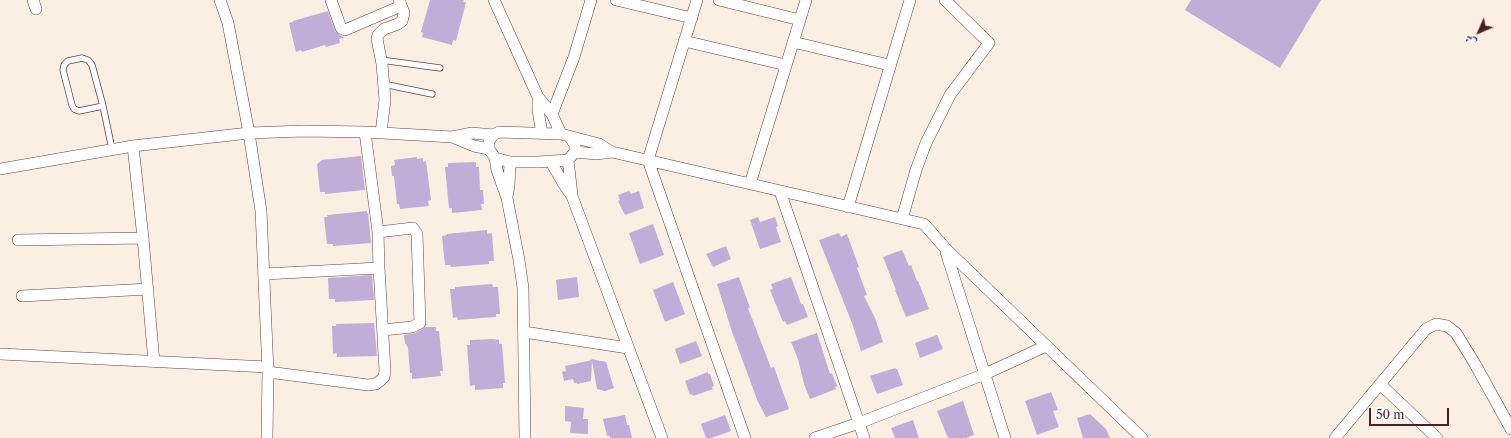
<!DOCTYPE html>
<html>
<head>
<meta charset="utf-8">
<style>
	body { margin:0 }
	#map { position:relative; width:1511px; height:438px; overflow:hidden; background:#faefe2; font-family:"Libre Caslon Text",Amiri,serif }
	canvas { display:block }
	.north { position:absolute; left:1459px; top:12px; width:40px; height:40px; -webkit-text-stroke:3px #fff; paint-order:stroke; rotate:225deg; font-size:11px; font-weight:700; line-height:16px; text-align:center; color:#4a1f2b }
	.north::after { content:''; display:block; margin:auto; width:14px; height:18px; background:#4a1f2b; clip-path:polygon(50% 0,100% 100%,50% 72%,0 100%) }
	.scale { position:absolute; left:1369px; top:408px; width:80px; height:18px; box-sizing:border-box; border:2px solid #4a1f2b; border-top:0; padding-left:5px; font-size:12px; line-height:14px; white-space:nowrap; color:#4a1f2b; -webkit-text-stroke:3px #fff; paint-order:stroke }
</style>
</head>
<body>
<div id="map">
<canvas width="1511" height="438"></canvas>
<div class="north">ش</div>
<div class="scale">50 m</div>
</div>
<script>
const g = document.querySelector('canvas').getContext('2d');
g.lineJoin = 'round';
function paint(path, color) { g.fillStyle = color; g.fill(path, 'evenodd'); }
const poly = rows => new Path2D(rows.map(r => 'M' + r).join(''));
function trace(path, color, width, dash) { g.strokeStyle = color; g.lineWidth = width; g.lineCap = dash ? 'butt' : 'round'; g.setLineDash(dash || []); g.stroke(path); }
const building = poly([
	[430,0,464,0,463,2,466,2,456,41,453,40,452,45,422,37,423,33,421,32],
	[1191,0,1321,0,1280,68,1185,10],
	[328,11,335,31,343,37,344,38,339,39,340,43,326,47,325,45,302,52,301,50,296,52,289,23,293,22,293,21],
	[361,156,365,190,325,194,325,192,320,192,317,164,322,160],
	[417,157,417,159,423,158,423,162,426,161,431,200,428,201,429,206,400,209,399,204,397,204,394,176,392,176,391,166,395,165,394,160],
	[476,162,476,167,479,167,480,190,483,190,484,204,481,204,482,210,452,213,452,208,449,208,445,167,448,167,448,163],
	[629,191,631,194,639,191,644,208,625,215,618,201,620,200,618,195],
	[367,211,367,213,368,213,371,243,333,246,333,244,327,244,324,217,328,217,327,215],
	[758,217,760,222,775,217,778,226,776,227,781,242,760,249,750,220],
	[653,224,664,255,640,264,629,233],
	[487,230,487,234,492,233,494,261,489,261,489,264,451,267,450,265,445,265,442,236,447,235,447,234],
	[839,233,841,237,847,234,859,267,857,268,867,295,864,296,875,318,883,342,861,351,852,323,819,240],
	[726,246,731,259,713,267,706,254],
	[902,250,909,266,911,265,917,281,918,281,929,309,906,317,895,290,896,290,883,257],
	[372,275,374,300,335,302,335,299,329,299,328,278],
	[577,277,579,297,558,300,556,280],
	[739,277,750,308,748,308,771,368,774,367,789,409,766,417,758,402,731,329,717,284],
	[791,277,801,304,803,304,808,317,787,325,785,321,783,322,770,290,773,289,771,284],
	[673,282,685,314,665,322,653,290],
	[492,284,493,287,498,287,500,314,496,314,496,317,481,318,458,320,457,317,453,318,450,289,455,289,455,287],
	[374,323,377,356,337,357,337,353,333,354,332,326,336,326,336,324],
	[425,327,436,327,436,331,439,331,443,371,440,371,441,376,412,379,412,373,410,373,408,348,406,344,405,344,404,335,415,333],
	[817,333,830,374,832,373,837,386,835,387,836,389,810,399,804,384,798,359,791,342],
	[937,335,943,349,920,358,915,343],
	[493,339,499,340,499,344,502,344,505,383,503,383,503,388,475,390,475,385,470,386,467,345,470,345,470,340],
	[696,341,702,356,680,364,675,349],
	[591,359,606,362,614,388,605,391,597,389,592,361,591,381,577,384,577,383,574,383,573,379,564,381,562,372,566,371,565,366,592,360],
	[895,368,896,369,897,369,903,385,877,394,870,376],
	[708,372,708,374,710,374,714,386,712,387,713,389,693,396,692,394,690,395,685,381],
	[1051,392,1058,410,1053,411,1059,427,1037,435,1025,401],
	[963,401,974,435,966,438,948,438,937,411],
	[565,406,584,408,583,419,588,419,588,434,570,433,571,422,565,421],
	[1090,414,1106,429,1110,438,1083,438,1077,418],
	[625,415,627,425,629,425,632,438,610,438,610,436,607,436,603,419],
	[725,415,731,431,711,438,706,438,701,424],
	[913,420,919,438,895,438,891,428]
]);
const service = poly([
	[381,60,440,68],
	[383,84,432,94],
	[103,106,79,111,74,109,72,105,63,70,64,65,68,61,82,58,88,60,92,65,103,106,112,149]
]);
const minor = poly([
	[33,0,36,9],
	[220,0,228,23,249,133,261,211,268,372,267,438],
	[331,0,341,28,345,30,401,6],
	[494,0,538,97,552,114,561,134],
	[616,0,692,18],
	[697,0,648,160,745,438],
	[719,0,800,20],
	[684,41,786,65],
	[793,42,889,65],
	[538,97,538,110,542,134],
	[552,114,574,57,591,0],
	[365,132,378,232,379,268],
	[381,133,385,100,382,64,377,39,378,35,384,29,398,24,402,21,404,13,399,0],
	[452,137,474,146,489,149],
	[570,137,575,145,575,152,568,160,538,162,510,162,495,158,489,149,489,141,493,135,499,132,561,134,599,144,612,152,924,224,946,249,1142,438],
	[133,146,143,238,154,362],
	[575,152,596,154,612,152],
	[495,158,497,170,507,198,519,260,523,288,525,438],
	[568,160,572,195],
	[551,162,563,183,572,196,662,438],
	[0,169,133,146,249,133,304,131,365,132,452,137,472,133,493,135],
	[750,184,806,0],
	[780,191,864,438],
	[507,197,509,186,510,162],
	[848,207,910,0],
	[902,219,916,170,926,143,950,95,989,43,945,0],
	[378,232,413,228,417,234,420,323,412,327,383,330],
	[18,240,143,238],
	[946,252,1005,438],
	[264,274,379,268,385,371,384,377,381,380,376,384,368,385,268,372],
	[22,296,148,289],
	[524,332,628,348],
	[0,354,268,367],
	[1380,384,1437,438],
	[815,438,859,423,985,374,1046,346],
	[1335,438,1426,329,1436,324,1447,326,1456,333,1475,364,1511,429]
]);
paint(building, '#c2acd8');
trace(service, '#643e46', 7);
trace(minor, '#643e46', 12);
trace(service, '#fff', 5.5);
trace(minor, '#fff', 11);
</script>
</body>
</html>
